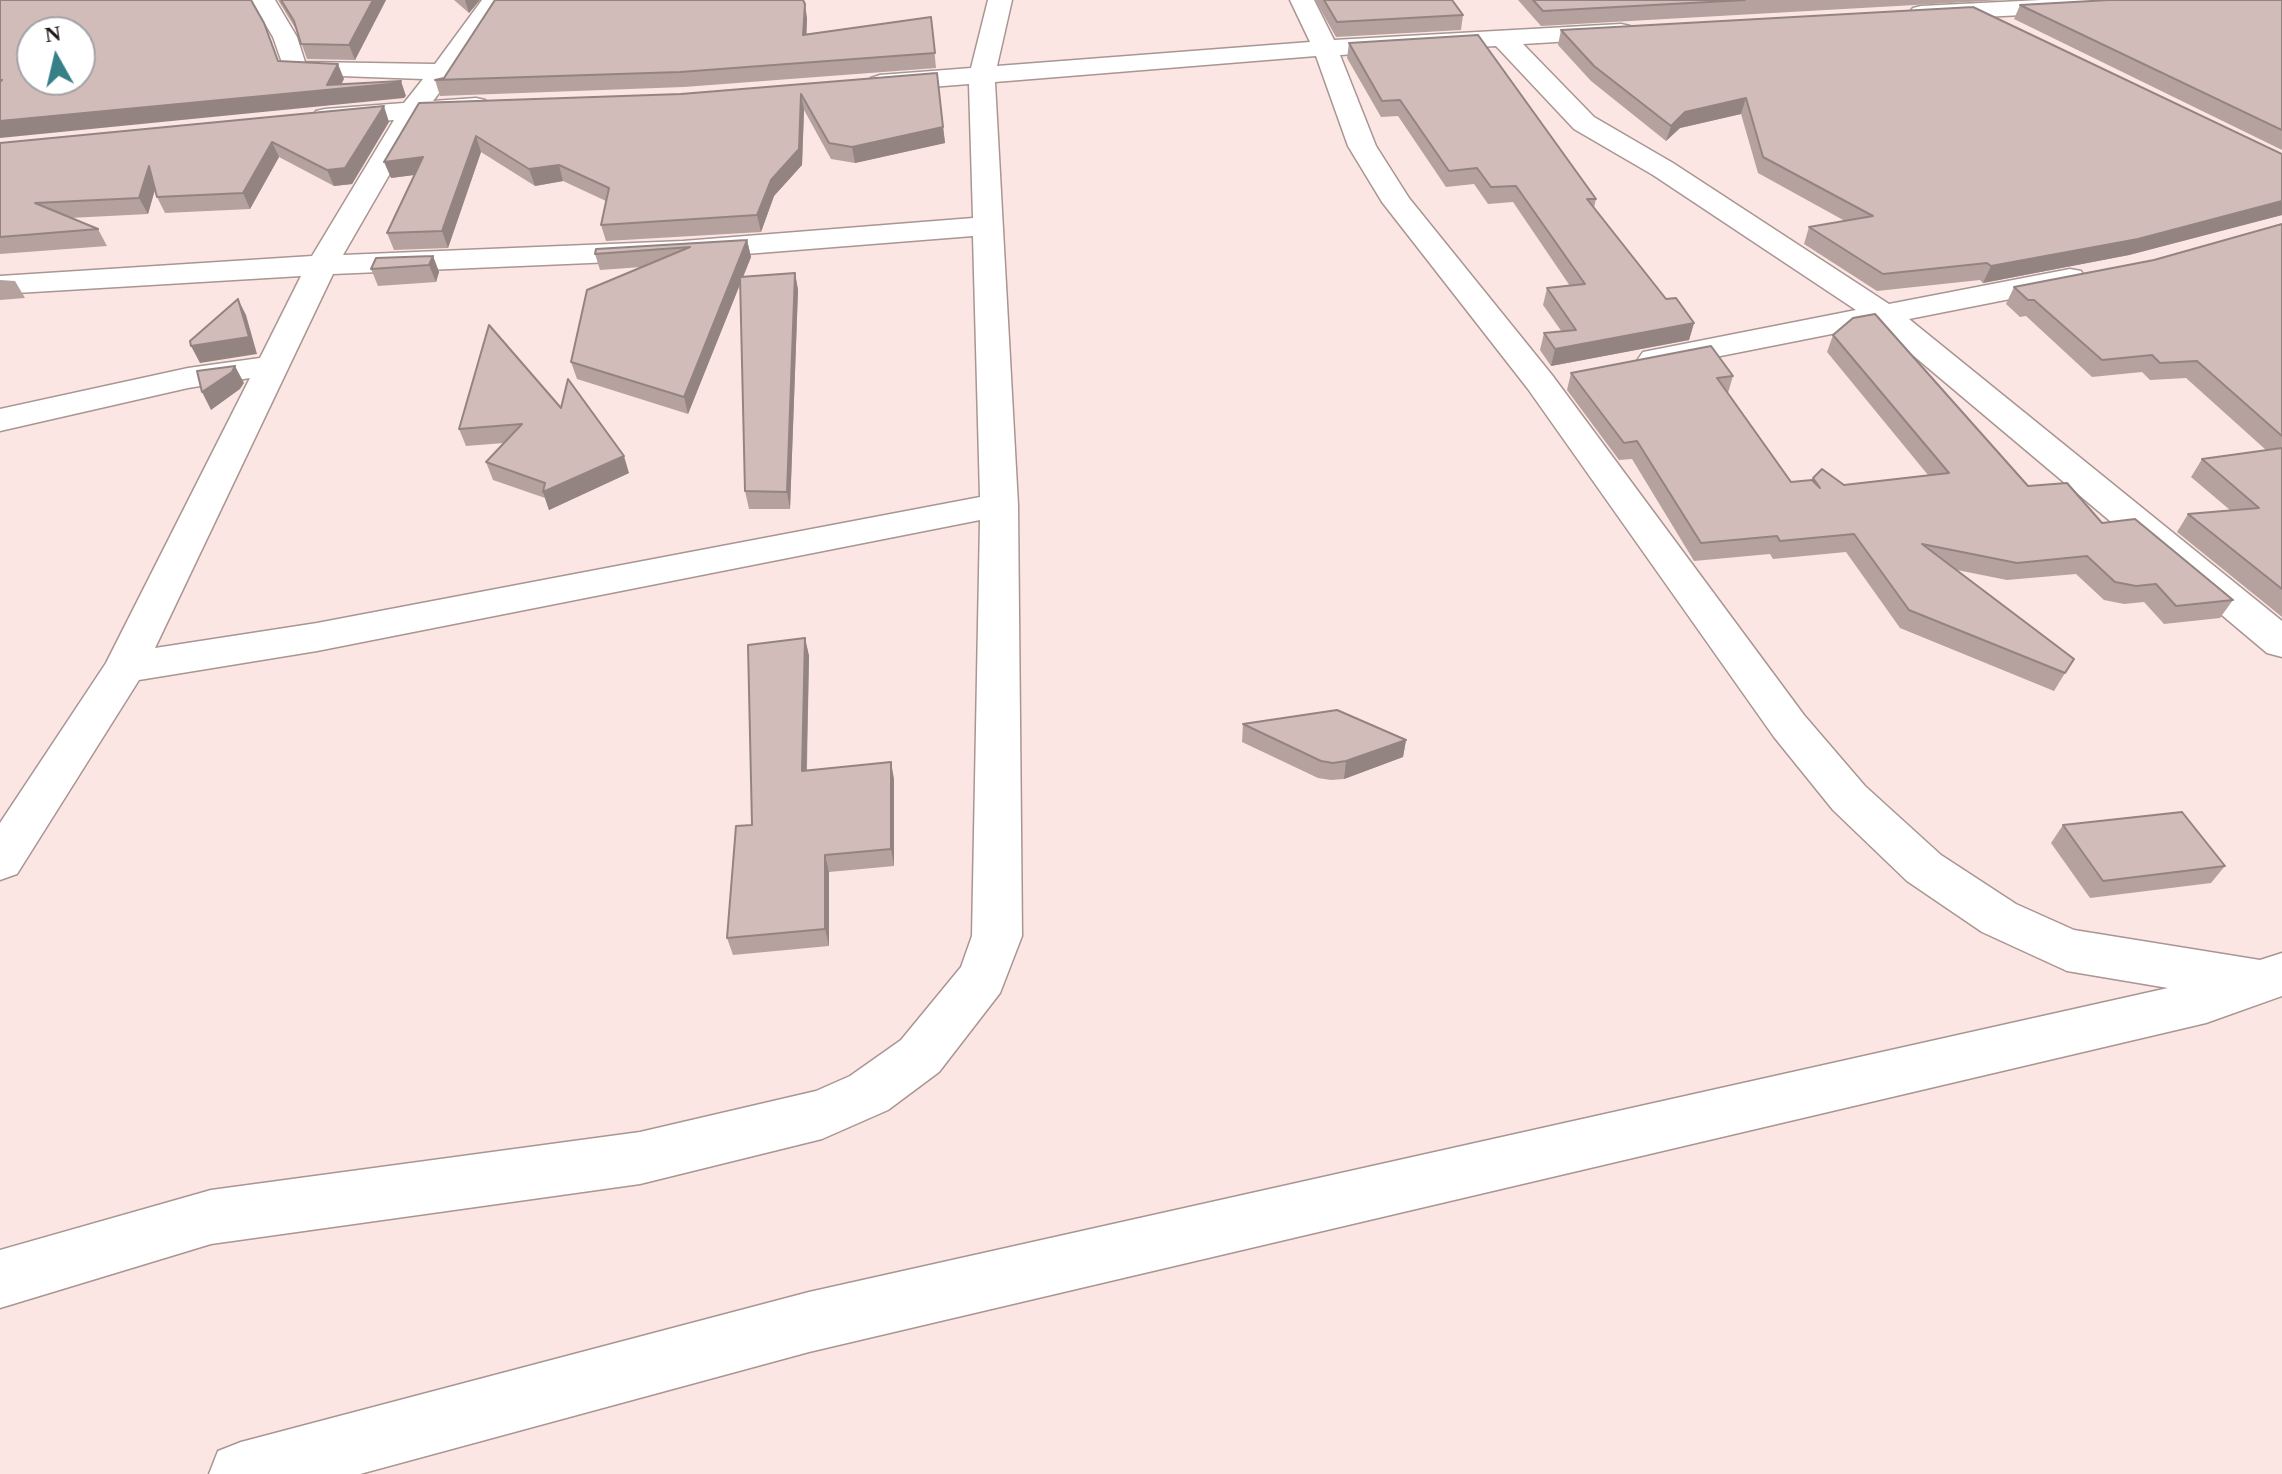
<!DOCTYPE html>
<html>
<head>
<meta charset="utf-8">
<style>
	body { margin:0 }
	#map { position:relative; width:2282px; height:1474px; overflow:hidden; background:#fce6e3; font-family:"Times New Roman",serif }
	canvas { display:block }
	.north { position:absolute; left:16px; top:16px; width:80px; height:80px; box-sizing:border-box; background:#fff; border:2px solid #a5a2a2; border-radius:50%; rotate:352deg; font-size:22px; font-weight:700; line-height:32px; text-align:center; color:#1f1716 }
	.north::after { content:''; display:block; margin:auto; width:28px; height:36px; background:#388088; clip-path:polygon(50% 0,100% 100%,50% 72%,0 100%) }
</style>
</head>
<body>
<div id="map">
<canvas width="2282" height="1474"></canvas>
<div class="north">N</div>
</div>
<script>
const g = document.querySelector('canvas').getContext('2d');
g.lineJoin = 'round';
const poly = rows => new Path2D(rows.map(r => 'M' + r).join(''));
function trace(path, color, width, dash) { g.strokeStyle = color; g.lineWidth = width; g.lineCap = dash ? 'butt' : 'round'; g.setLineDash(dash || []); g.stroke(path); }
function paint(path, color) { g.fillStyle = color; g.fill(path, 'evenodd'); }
const minor = poly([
	[251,0,275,0,297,37,305,62,435,64,482,0,506,0,496,18,433,101,476,98,485,100,489,106,485,112,476,114,422,118,343,255,683,241,973,218,969,84,880,91,871,88,867,83,871,78,880,75,971,68,988,0,1012,0,997,66,1310,42,1290,0,1314,0,1334,40,1621,24,1630,26,1633,31,1630,36,1621,38,1523,44,1594,117,1673,163,1889,304,2070,269,2081,271,2086,278,2081,285,1909,319,2282,621,2282,657,2267,653,1877,325,1655,369,1643,366,1638,359,1643,352,1856,310,1653,175,1574,129,1496,46,1340,55,1376,146,1409,198,1552,375,1804,715,1865,786,1941,855,2016,904,2074,930,2260,960,2282,953,2282,996,2206,1023,809,1352,360,1474,209,1474,218,1451,241,1442,809,1292,2168,988,2067,971,1982,932,1907,881,1833,810,1774,737,1528,389,1382,202,1348,146,1316,56,995,82,1018,505,1022,936,1000,993,939,1072,888,1110,822,1139,640,1184,211,1244,0,1308,0,1250,211,1190,640,1132,816,1091,850,1076,901,1040,961,967,972,936,980,520,317,651,139,680,17,874,0,880,0,823,106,663,250,378,188,388,0,431,0,409,188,368,260,358,301,276,0,294,0,276,312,256,394,120,325,125,316,123,312,117,316,111,325,109,404,103,423,79,286,74,273,37,251,0],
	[973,236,980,497,317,623,155,648,333,274,683,259,973,236],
	[2041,0,2199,0,2195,5,2187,7,1921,20,1913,18,1909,13,1913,8,1921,6,2041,0]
]);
const wall = poly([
	[278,0,386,0,355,60,307,59,297,31],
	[454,0,480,0,469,13],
	[1315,0,1452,0,1463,15,1461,30,1336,37],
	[1518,0,2004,0,1541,26],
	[2282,0,2282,150,2014,19,2020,5],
	[931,17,936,68,684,87,440,96,435,80,807,18,806,34],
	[1561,30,2282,154,2282,215,2129,255,1983,283,1980,280,1877,291,1804,244,1809,227,1845,221,1758,173,1741,114,1680,128,1666,141,1591,81,1558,45],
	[1349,43,1596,199,1594,208,1666,299,1694,323,1689,340,1551,366,1540,350,1544,333,1562,332,1543,305,1547,288,1570,286,1513,202,1488,204,1474,184,1446,187,1398,116,1381,117,1347,58],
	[937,73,945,143,855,163,831,159,804,110,802,165,774,196,761,232,606,241,601,225,606,201,563,181,535,186,481,152,448,248,394,250,387,233,414,175,391,178,419,103,681,94],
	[389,122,352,184,334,186,279,157,250,209,165,213,157,197,155,190,148,214,70,218,98,229,107,246,0,254,0,143],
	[2282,224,2282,617,2177,532,2188,514,2230,510,2191,477,2202,459,2266,450,2186,378,2150,380,2142,372,2092,377,2026,316,2020,317,2006,304,2014,287,2154,260],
	[747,240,751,257,743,277,795,273,798,290,790,509,749,509,745,491,740,284,688,414,577,379,571,362,642,267,600,270,595,254],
	[433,256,439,272,436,282,378,286,371,269],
	[0,280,15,281,25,298,0,300],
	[1833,335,2028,486,2102,523,2233,600,2220,618,2164,624,2144,602,2124,604,2104,600,2076,574,2007,580,1957,570,2065,673,2054,691,1900,628,1846,552,1773,559,1770,554,1694,561,1632,459,1619,460,1567,390,1571,373,1733,376,1728,393,1791,482,1812,480,1813,478,1844,485,1928,475,1827,352],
	[561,408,629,473,549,510,545,498,493,480,486,462,504,443,466,446,459,429],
	[805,638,809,656,807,770,894,779,894,866,829,872,829,946,733,955,727,938,752,825],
	[1243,724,1406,740,1403,757,1344,779,1331,780,1318,778,1242,742],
	[2063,825,2225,866,2211,883,2090,898,2051,843]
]);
const shadedWall = poly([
	[373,0,386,0,355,60,349,45],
	[465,0,480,0,469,13],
	[805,4,807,18,806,49,803,35],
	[338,64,344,79,339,89,401,81,406,96,404,98,0,138,0,121,327,85],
	[801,94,804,110,802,165,774,196,761,232,757,215],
	[1746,98,1741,114,1680,128,1666,141,1671,126,1685,112],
	[384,106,389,122,352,184,334,186,327,170],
	[943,127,945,143,855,163,852,147],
	[476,136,481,152,448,248,442,231],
	[272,142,279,157,250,209,243,193],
	[423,157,429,173,391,178,384,162],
	[559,165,563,181,535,186,529,169],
	[149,166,157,182,148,214,139,198],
	[2282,201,2282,215,2129,255,1983,283,1991,266],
	[747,240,751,257,688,414,684,397],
	[433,256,439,272,436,282,429,265],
	[795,273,798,290,790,509,787,492],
	[238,299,246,315,257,354,200,363,191,346],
	[1694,323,1689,340,1551,366,1555,349],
	[235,366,244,383,240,389,211,410,202,392],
	[624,456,629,473,549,510,543,492],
	[805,638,809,656,806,788,802,771],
	[1406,740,1403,757,1344,779,1346,761],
	[891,762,894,779,894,866,891,849],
	[825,855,829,872,829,946,825,929]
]);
const building = poly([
	[0,0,251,0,264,23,278,61,338,64,327,85,401,81,399,83,0,121,0,82,2,80,0,80,0,0],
	[32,32,80,32,80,80,32,80,32,32],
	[281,0,373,0,349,45,301,44,294,21,281,0],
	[495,0,803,0,805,4,803,35,931,17,935,53,680,72,435,80,444,78,495,0],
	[1324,0,1452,0,1463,15,1337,22,1324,0],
	[1533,0,1745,0,1543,11,1533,0],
	[2109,0,2282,0,2282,130,2020,5,2109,0],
	[1973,7,2282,154,2282,201,2138,239,1991,266,1987,263,1883,274,1809,227,1873,216,1763,157,1746,98,1685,112,1671,126,1594,66,1561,30,1973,7],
	[1478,35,1596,199,1587,199,1666,299,1676,298,1694,323,1555,349,1544,333,1576,330,1547,288,1585,284,1516,186,1491,187,1477,168,1449,171,1400,100,1382,101,1349,43,1478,35],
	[937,73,943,127,852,147,829,143,801,94,799,149,771,180,757,215,601,225,609,188,559,165,529,169,476,136,442,231,387,233,423,157,384,162,419,103,681,94,937,73],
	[384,106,345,168,327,170,272,142,243,193,157,197,149,166,139,198,35,203,98,229,0,237,0,143,384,106],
	[2282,224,2282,436,2197,361,2160,363,2152,355,2102,360,2034,300,2028,300,2014,287,2154,260,2282,224],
	[747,240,684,397,571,362,587,290,690,247,595,254,596,249,747,240],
	[433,256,429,265,371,269,376,258,433,256],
	[795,273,787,492,745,491,740,277,795,273],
	[238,299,249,337,191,346,190,341,238,299],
	[1875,314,2028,486,2067,483,2102,523,2135,519,2233,600,2176,606,2156,584,2136,586,2115,582,2087,556,2017,563,1922,544,2074,659,2065,673,1909,610,1854,534,1780,541,1777,536,1701,543,1637,441,1624,443,1571,373,1711,346,1733,376,1717,378,1791,482,1812,480,1820,488,1813,478,1822,469,1844,485,1949,473,1833,335,1853,318,1875,314],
	[489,325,561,408,568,379,624,456,543,492,545,483,486,462,522,424,459,429,489,325],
	[235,366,232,372,202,392,197,371,235,366],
	[2282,448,2282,589,2188,514,2259,508,2202,459,2282,448],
	[805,638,802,771,891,762,891,849,825,855,825,929,727,938,736,826,752,825,748,645,805,638],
	[1337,710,1406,740,1346,761,1333,763,1321,761,1243,724,1337,710],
	[2182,812,2225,866,2103,881,2063,825,2182,812]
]);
trace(minor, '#a99592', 3);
paint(minor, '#fff');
paint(wall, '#b5a29f');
paint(shadedWall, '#938482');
paint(building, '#d2bcb9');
trace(building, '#938482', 2);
</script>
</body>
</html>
